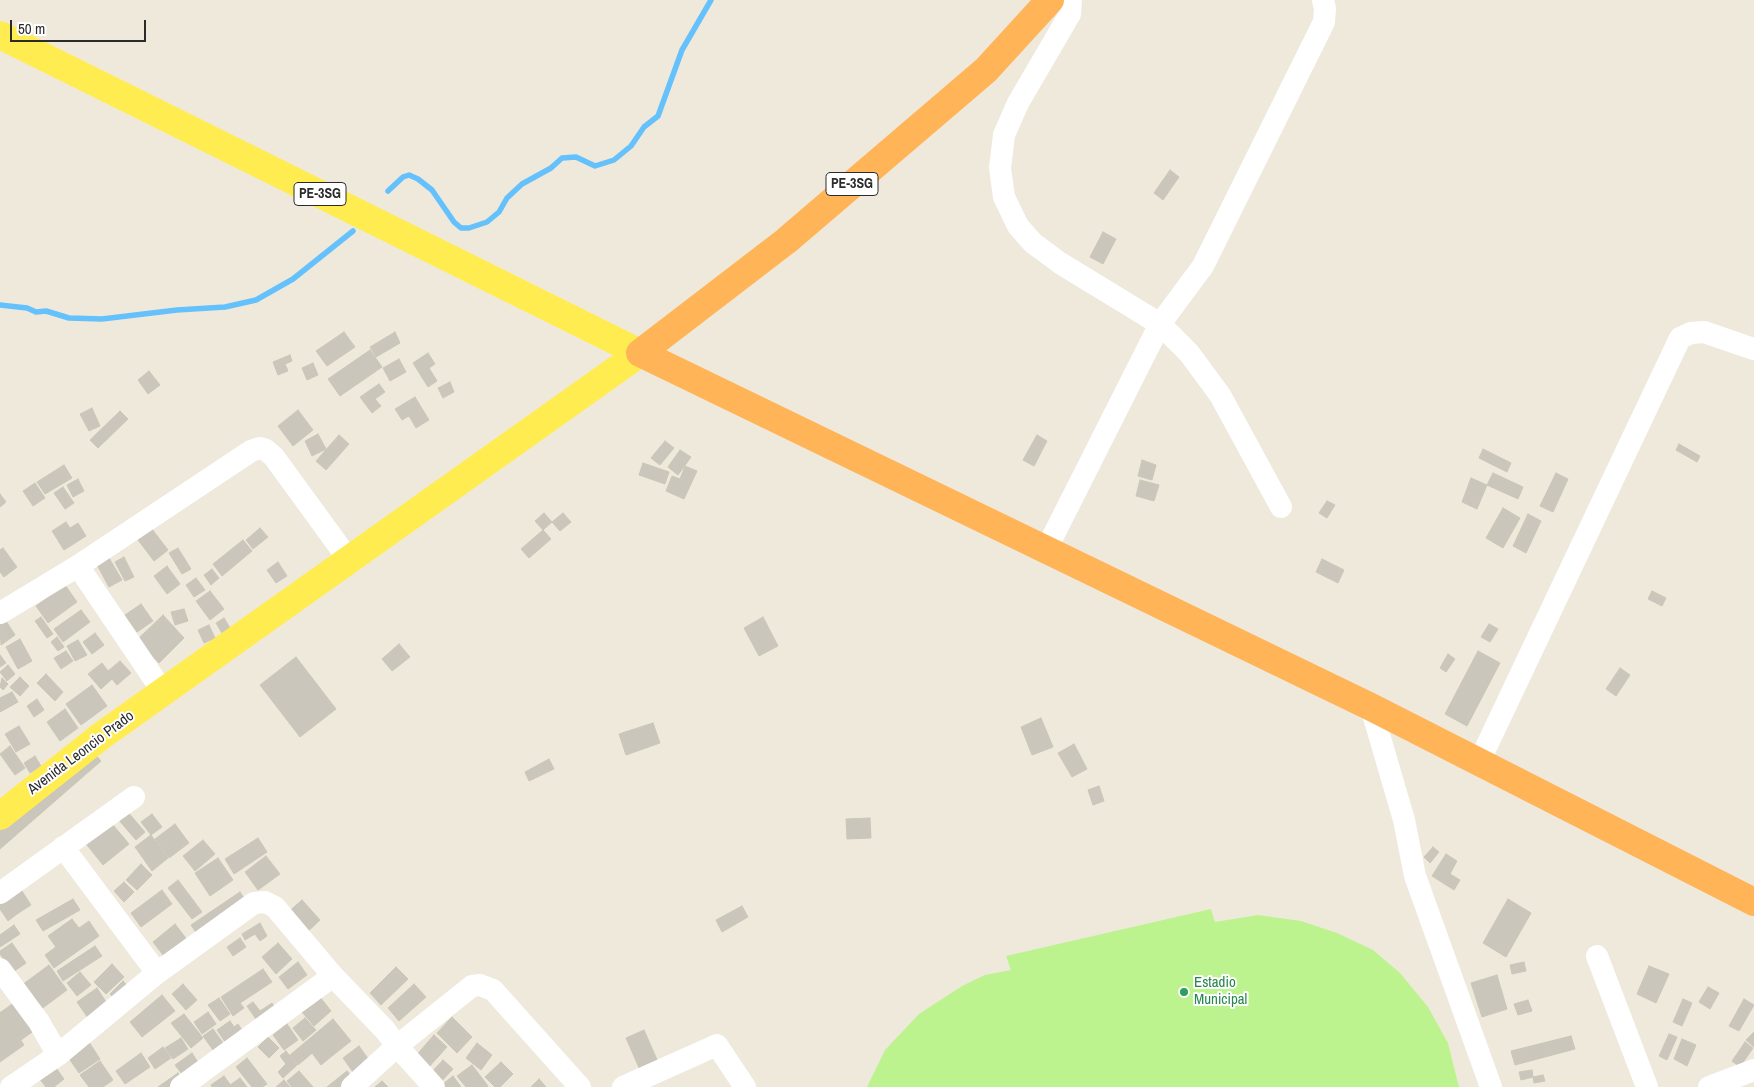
<!DOCTYPE html>
<html>
<head>
<meta charset="utf-8">
<style>
	body { margin:0 }
	#map { position:relative; width:1754px; height:1087px; overflow:hidden; background:#efe9dc; font-family:"Archivo Narrow",sans-serif }
	canvas { display:block }
	.scale { position:absolute; left:10px; top:20px; width:136px; height:22px; box-sizing:border-box; border:2px solid #2b2b2b; border-top:0; padding-left:6px; font-size:15px; line-height:18px; white-space:nowrap; color:#2b2b2b; -webkit-text-stroke:4px #fff; paint-order:stroke }
</style>
</head>
<body>
<div id="map">
<canvas width="1754" height="1087"></canvas>
<div class="scale">50 m</div>
</div>
<script>
const g = document.querySelector('canvas').getContext('2d');
g.lineJoin = 'round';
function paint(path, color) { g.fillStyle = color; g.fill(path, 'evenodd'); }
const poly = rows => new Path2D(rows.map(r => 'M' + r).join(''));
function trace(path, color, width, dash) { g.strokeStyle = color; g.lineWidth = width; g.lineCap = dash ? 'butt' : 'round'; g.setLineDash(dash || []); g.stroke(path); }
function write(font, color, halo, rows, align = 'center') {
  g.font = font + ' "Archivo Narrow",sans-serif'; g.lineWidth = 4; g.setLineDash([]); g.textBaseline = 'middle'; g.strokeStyle = halo; g.fillStyle = color; for (const [text, x, y, turn = 0] of rows) {
    g.save(); g.translate(x, y); g.rotate((+turn || 0) * Math.PI / 180); g.textAlign = isNaN(turn) ? turn : align; if (halo) g.strokeText(text, 0, 0); g.fillText(text, 0, 0); g.restore();
  }
}
const pitch = poly([
	[1211,909,1215,922,1258,915,1301,921,1337,933,1373,950,1400,973,1428,1007,1448,1043,1459,1087,867,1087,885,1050,919,1014,962,986,985,975,1011,970,1006,956]
]);
const stream = poly([
	[388,191,403,177,409,175,418,179,432,190,454,222,461,228,469,228,487,222,499,212,507,198,522,184,551,168,562,158,576,157,595,166,614,160,631,146,644,127,658,116,682,50,711,0],
	[0,305,27,308,36,312,46,311,69,318,102,319,177,310,225,307,256,300,293,279,353,231]
]);
const building = poly([
	[1170,170,1179,177,1163,200,1154,193,1170,170],
	[1103,232,1116,239,1103,264,1090,257,1103,232],
	[344,332,355,347,327,366,316,351,344,332],
	[395,332,400,343,376,357,370,347,395,332],
	[370,350,382,367,340,396,328,379,370,350],
	[428,353,435,364,429,368,437,381,428,387,413,363,428,353],
	[290,355,292,361,285,364,288,371,278,375,273,362,290,355],
	[399,359,406,372,390,381,383,368,399,359],
	[313,363,318,375,307,380,302,368,313,363],
	[149,371,160,385,148,394,138,380,149,371],
	[450,382,454,392,443,398,438,388,450,382],
	[379,384,385,392,375,399,381,406,372,413,360,397,379,384],
	[415,397,429,420,416,428,409,416,402,420,395,409,415,397],
	[92,408,100,426,89,431,80,414,92,408],
	[298,410,313,430,293,446,278,426,298,410],
	[120,411,128,419,98,448,90,440,120,411],
	[318,434,326,449,312,456,305,441,318,434],
	[339,435,349,444,326,470,316,461,339,435],
	[1037,435,1047,441,1034,466,1023,460,1037,435],
	[665,441,674,448,660,465,651,458,665,441],
	[1679,444,1700,456,1697,462,1676,450,1679,444],
	[1483,449,1511,463,1507,472,1479,458,1483,449],
	[680,450,691,457,678,475,668,467,680,450],
	[1142,460,1156,465,1152,480,1138,476,1142,460],
	[643,463,669,472,665,484,639,475,643,463],
	[64,465,72,478,45,494,37,482,64,465],
	[685,466,697,471,684,499,666,491,672,476,680,479,685,466],
	[1493,473,1523,487,1518,499,1487,485,1493,473],
	[1556,473,1568,479,1553,512,1540,506,1556,473],
	[1471,478,1487,485,1477,509,1462,502,1471,478],
	[78,479,84,491,73,497,67,485,78,479],
	[1140,480,1159,485,1154,501,1136,496,1140,480],
	[35,483,45,498,33,506,23,491,35,483],
	[63,487,74,503,65,509,54,493,63,487],
	[0,494,6,502,0,507,0,494],
	[1327,501,1335,505,1327,518,1319,513,1327,501],
	[1503,508,1520,518,1503,548,1486,538,1503,508],
	[544,513,552,522,543,530,535,521,544,513],
	[563,513,571,522,560,531,552,522,563,513],
	[1528,514,1541,521,1526,553,1513,546,1528,514],
	[66,522,70,528,78,523,86,536,64,550,52,531,66,522],
	[260,528,268,537,253,549,246,540,260,528],
	[152,529,168,550,154,561,138,540,152,529],
	[543,530,551,539,529,558,521,549,543,530],
	[243,540,252,551,222,576,213,564,243,540],
	[3,548,17,567,4,577,0,572,0,550,3,548],
	[178,548,191,569,182,574,169,553,178,548],
	[124,557,134,577,125,581,115,562,124,557],
	[109,558,122,580,109,587,97,565,109,558],
	[1322,559,1344,570,1338,583,1316,572,1322,559],
	[278,562,287,576,276,583,267,570,278,562],
	[167,566,180,584,167,594,154,576,167,566],
	[212,569,219,578,211,585,204,575,212,569],
	[196,578,205,590,194,597,186,585,196,578],
	[65,585,77,602,48,623,36,606,65,585],
	[210,591,224,609,210,620,196,601,210,591],
	[1652,591,1666,598,1662,606,1648,599,1652,591],
	[141,604,153,621,137,632,125,615,141,604],
	[184,609,188,621,175,625,171,612,184,609],
	[81,610,90,622,63,642,54,629,81,610],
	[163,615,184,638,159,663,137,640,163,615],
	[41,617,53,634,47,638,35,621,41,617],
	[763,617,778,646,759,656,744,628,763,617],
	[224,618,230,628,222,633,216,623,224,618],
	[6,621,15,635,1,645,0,625,6,621],
	[1489,624,1498,629,1490,642,1481,637,1489,624],
	[209,625,215,638,204,643,198,630,209,625],
	[95,633,104,645,92,654,83,642,95,633],
	[57,637,64,647,58,651,51,642,57,637],
	[20,639,32,661,18,669,6,647,20,639],
	[78,640,87,655,75,661,67,646,78,640],
	[399,644,410,657,392,671,382,659,399,644],
	[66,651,73,661,61,669,54,658,66,651],
	[1478,651,1500,663,1467,726,1445,714,1478,651],
	[1448,654,1455,659,1446,672,1440,668,1448,654],
	[0,655,6,663,0,667,0,655],
	[296,657,336,709,300,737,260,685,296,657],
	[120,661,131,673,117,685,112,679,101,689,88,674,102,663,108,671,120,661],
	[8,665,15,674,7,681,0,672,8,665],
	[1620,668,1630,675,1616,696,1606,689,1620,668],
	[46,674,63,692,55,701,37,683,46,674],
	[20,677,29,686,20,696,10,687,20,677],
	[2,678,8,684,3,690,0,687,2,678],
	[92,685,107,706,81,725,66,704,92,685],
	[12,692,18,702,0,712,0,698,12,692],
	[37,699,44,710,34,717,27,706,37,699],
	[65,709,78,728,60,741,47,722,65,709],
	[1041,718,1053,747,1032,755,1021,727,1041,718],
	[653,723,660,743,626,755,619,734,653,723],
	[19,726,30,744,16,752,5,734,19,726],
	[1074,744,1087,769,1072,777,1058,753,1074,744],
	[10,746,25,768,15,775,0,754,10,746],
	[90,748,101,761,0,849,0,827,90,748],
	[35,756,41,766,30,773,24,763,35,756],
	[549,759,554,769,529,781,525,772,549,759],
	[1099,786,1104,801,1093,805,1088,790,1099,786],
	[126,810,145,832,136,840,117,818,126,810],
	[152,814,162,827,151,835,141,822,152,814],
	[870,818,871,838,847,839,846,819,870,818],
	[108,819,129,844,103,865,83,840,108,819],
	[175,824,189,843,169,858,155,839,175,824],
	[151,835,168,858,152,871,135,847,151,835],
	[258,838,267,852,234,874,225,859,258,838],
	[203,840,215,854,195,871,183,856,203,840],
	[1433,847,1439,852,1430,863,1424,857,1433,847],
	[1446,854,1457,861,1450,874,1460,880,1454,890,1432,876,1446,854],
	[266,856,280,874,258,890,245,872,266,856],
	[218,858,233,880,210,896,195,873,218,858],
	[141,864,152,875,137,890,126,880,141,864],
	[178,880,202,912,192,919,168,888,178,880],
	[124,882,134,892,124,902,114,891,124,882],
	[20,888,31,905,17,914,6,897,20,888],
	[162,890,172,904,141,927,131,913,162,890],
	[240,892,246,901,197,934,191,925,240,892],
	[6,897,17,914,8,921,0,909,0,901,6,897],
	[73,899,80,910,43,931,36,920,73,899],
	[1508,899,1531,913,1506,957,1483,943,1508,899],
	[302,900,320,920,304,935,285,915,302,900],
	[742,906,748,917,722,932,716,920,742,906],
	[72,919,79,928,89,921,99,936,54,968,45,955,56,947,48,936,72,919],
	[260,923,267,936,260,941,255,934,245,940,242,934,260,923],
	[175,924,188,941,166,959,153,942,175,924],
	[14,925,20,934,0,947,0,935,14,925],
	[240,938,246,947,233,956,227,947,240,938],
	[12,943,26,963,13,972,0,954,0,951,12,943],
	[278,943,292,959,276,974,262,957,278,943],
	[95,946,102,956,63,981,57,971,95,946],
	[298,962,307,975,288,989,279,977,298,962],
	[1524,962,1526,971,1512,974,1510,965,1524,962],
	[112,964,124,977,106,994,94,982,112,964],
	[49,965,67,990,40,1010,22,985,49,965],
	[1649,966,1669,974,1656,1003,1637,994,1649,966],
	[396,967,408,979,381,1005,370,993,396,967],
	[263,969,272,982,240,1003,244,1008,233,1016,221,997,263,969],
	[80,972,91,985,77,996,67,983,80,972],
	[1497,975,1507,1009,1482,1017,1471,983,1497,975],
	[123,981,131,990,118,1002,110,994,123,981],
	[183,984,197,1000,186,1010,172,994,183,984],
	[414,984,426,997,399,1021,388,1008,414,984],
	[1708,987,1719,993,1710,1009,1699,1002,1708,987],
	[97,988,108,1005,88,1018,77,1002,97,988],
	[162,995,175,1011,142,1037,130,1022,162,995],
	[320,997,331,1011,314,1026,302,1012,320,997],
	[219,998,230,1014,220,1021,208,1005,219,998],
	[1683,999,1692,1003,1682,1026,1673,1022,1683,999],
	[1744,999,1754,1005,1739,1031,1729,1026,1744,999],
	[1528,1000,1532,1011,1518,1015,1514,1004,1528,1000],
	[15,1002,35,1030,21,1040,1,1012,15,1002],
	[253,1002,260,1011,272,1003,278,1012,260,1025,247,1006,253,1002],
	[1,1012,12,1027,0,1035,0,1013,1,1012],
	[208,1012,216,1024,202,1034,194,1022,208,1012],
	[184,1014,203,1038,191,1048,171,1023,184,1014],
	[452,1017,472,1037,457,1053,437,1033,452,1017],
	[305,1018,316,1030,303,1041,293,1028,305,1018],
	[333,1019,351,1041,332,1056,323,1044,298,1065,290,1055,333,1019],
	[230,1021,234,1027,238,1024,244,1033,227,1045,217,1030,230,1021],
	[287,1024,298,1040,284,1050,273,1035,287,1024],
	[12,1027,24,1045,0,1062,0,1035,12,1027],
	[213,1029,223,1043,213,1050,203,1036,213,1029],
	[644,1030,658,1062,640,1070,626,1038,644,1030],
	[1754,1032,1754,1047,1746,1040,1754,1032],
	[1669,1034,1677,1037,1667,1060,1659,1056,1669,1034],
	[434,1035,447,1047,427,1069,414,1058,434,1035],
	[1571,1036,1575,1049,1515,1065,1511,1051,1571,1036],
	[268,1037,279,1048,269,1058,258,1047,268,1037],
	[181,1038,188,1049,173,1059,165,1048,181,1038],
	[1682,1039,1696,1045,1687,1066,1674,1059,1682,1039],
	[89,1042,100,1059,79,1073,68,1057,89,1042],
	[1745,1042,1753,1048,1740,1067,1732,1061,1745,1042],
	[477,1043,492,1055,481,1070,466,1058,477,1043],
	[323,1044,332,1056,321,1065,312,1053,323,1044],
	[359,1046,369,1060,353,1072,343,1058,359,1046],
	[163,1047,171,1058,155,1069,148,1058,163,1047],
	[286,1051,297,1065,283,1078,278,1072,286,1064,280,1056,286,1051],
	[141,1053,150,1067,125,1084,116,1071,141,1053],
	[192,1053,201,1067,185,1078,175,1065,192,1053],
	[247,1058,267,1084,262,1087,252,1087,236,1067,247,1058],
	[443,1060,453,1069,438,1085,428,1076,443,1060],
	[100,1061,113,1080,103,1087,89,1087,80,1075,100,1061],
	[501,1062,513,1074,500,1087,495,1087,485,1077,501,1062],
	[54,1065,64,1079,54,1087,46,1087,38,1077,54,1065],
	[472,1065,488,1086,486,1087,466,1087,457,1076,472,1065],
	[1532,1070,1533,1077,1521,1080,1519,1072,1532,1070],
	[299,1071,313,1087,292,1087,287,1081,299,1071],
	[347,1071,356,1082,350,1087,327,1087,347,1071],
	[178,1073,185,1083,179,1087,158,1087,178,1073],
	[1543,1075,1545,1081,1534,1083,1533,1077,1543,1075],
	[224,1076,232,1087,212,1087,211,1085,224,1076],
	[453,1076,461,1087,446,1087,443,1084,453,1076],
	[240,1078,247,1087,232,1087,230,1085,240,1078],
	[539,1079,546,1087,531,1087,539,1079],
	[284,1080,290,1087,276,1087,284,1080],
	[382,1081,388,1087,375,1087,382,1081]
]);
const minor = poly([
	[1071,0,1070,14,1018,103,1004,135,1000,168,1004,197,1018,226,1033,243,1060,263,1160,324,1189,353,1220,395,1281,507],
	[1046,550,1160,324,1203,266,1324,22,1325,9,1323,0],
	[78,566,163,692],
	[0,613,78,566,251,451,260,448,266,450,274,457,349,560],
	[1371,707,1404,820,1415,876,1491,1087],
	[1479,762,1680,338,1691,333,1704,332,1754,349],
	[63,847,157,973],
	[0,893,134,797],
	[1597,956,1647,1087],
	[0,969,39,1022,58,1055],
	[11,1087,58,1055,157,973,254,903,265,902,275,907,333,976,385,1030,397,1046,434,1087],
	[181,1087,333,976],
	[352,1087,397,1046,472,986,480,985,493,990,580,1087],
	[623,1087,717,1045,745,1087],
	[1709,1087,1754,1070]
]);
const major = poly([
	[0,35,640,353,101,736,0,816]
]);
const highway = poly([
	[1050,0,986,70,786,241,640,353,1371,707,1754,902]
]);
const markers = [
	[1184,992,5,"#2e9e5b"]
];
const shields = [
	[852,184,52],
	[320,194,52]
];
const shieldNames = [
	["PE-3SG",852,184],
	["PE-3SG",320,194]
];
const streetNames = [
	["Avenida Leoncio Prado",81,753,-37]
];
const leisureNames = [
	["Estadio",1194,983],
	["Municipal",1194,1000]
];
paint(pitch, '#bcf38e');
trace(stream, '#65c1fb', 5.5);
paint(building, '#cac6bc');
trace(building, '#cac6b5', 1);
trace(minor, '#fff', 22);
trace(major, '#ffec51', 28);
trace(highway, '#ffb457', 28);
for (const [x, y, r, color] of markers) { const dot = new Path2D(); dot.arc(x, y, r, 0, 2 * Math.PI); g.fillStyle = color; g.fill(dot); trace(dot, '#fff', 2); }
for (const [x, y, w] of shields) { const box = new Path2D(); box.roundRect(x - w / 2, y - 11.5, w, 23, 4); g.fillStyle = '#fff'; g.fill(box); trace(box, '#2b2b2b', 1); }
write('bold 14px', '#2b2b2b', null, shieldNames);
write('15px', '#2b2b2b', '#fff', streetNames);
write('15px', '#27864d', '#fff', leisureNames, 'left');
</script>
</body>
</html>
